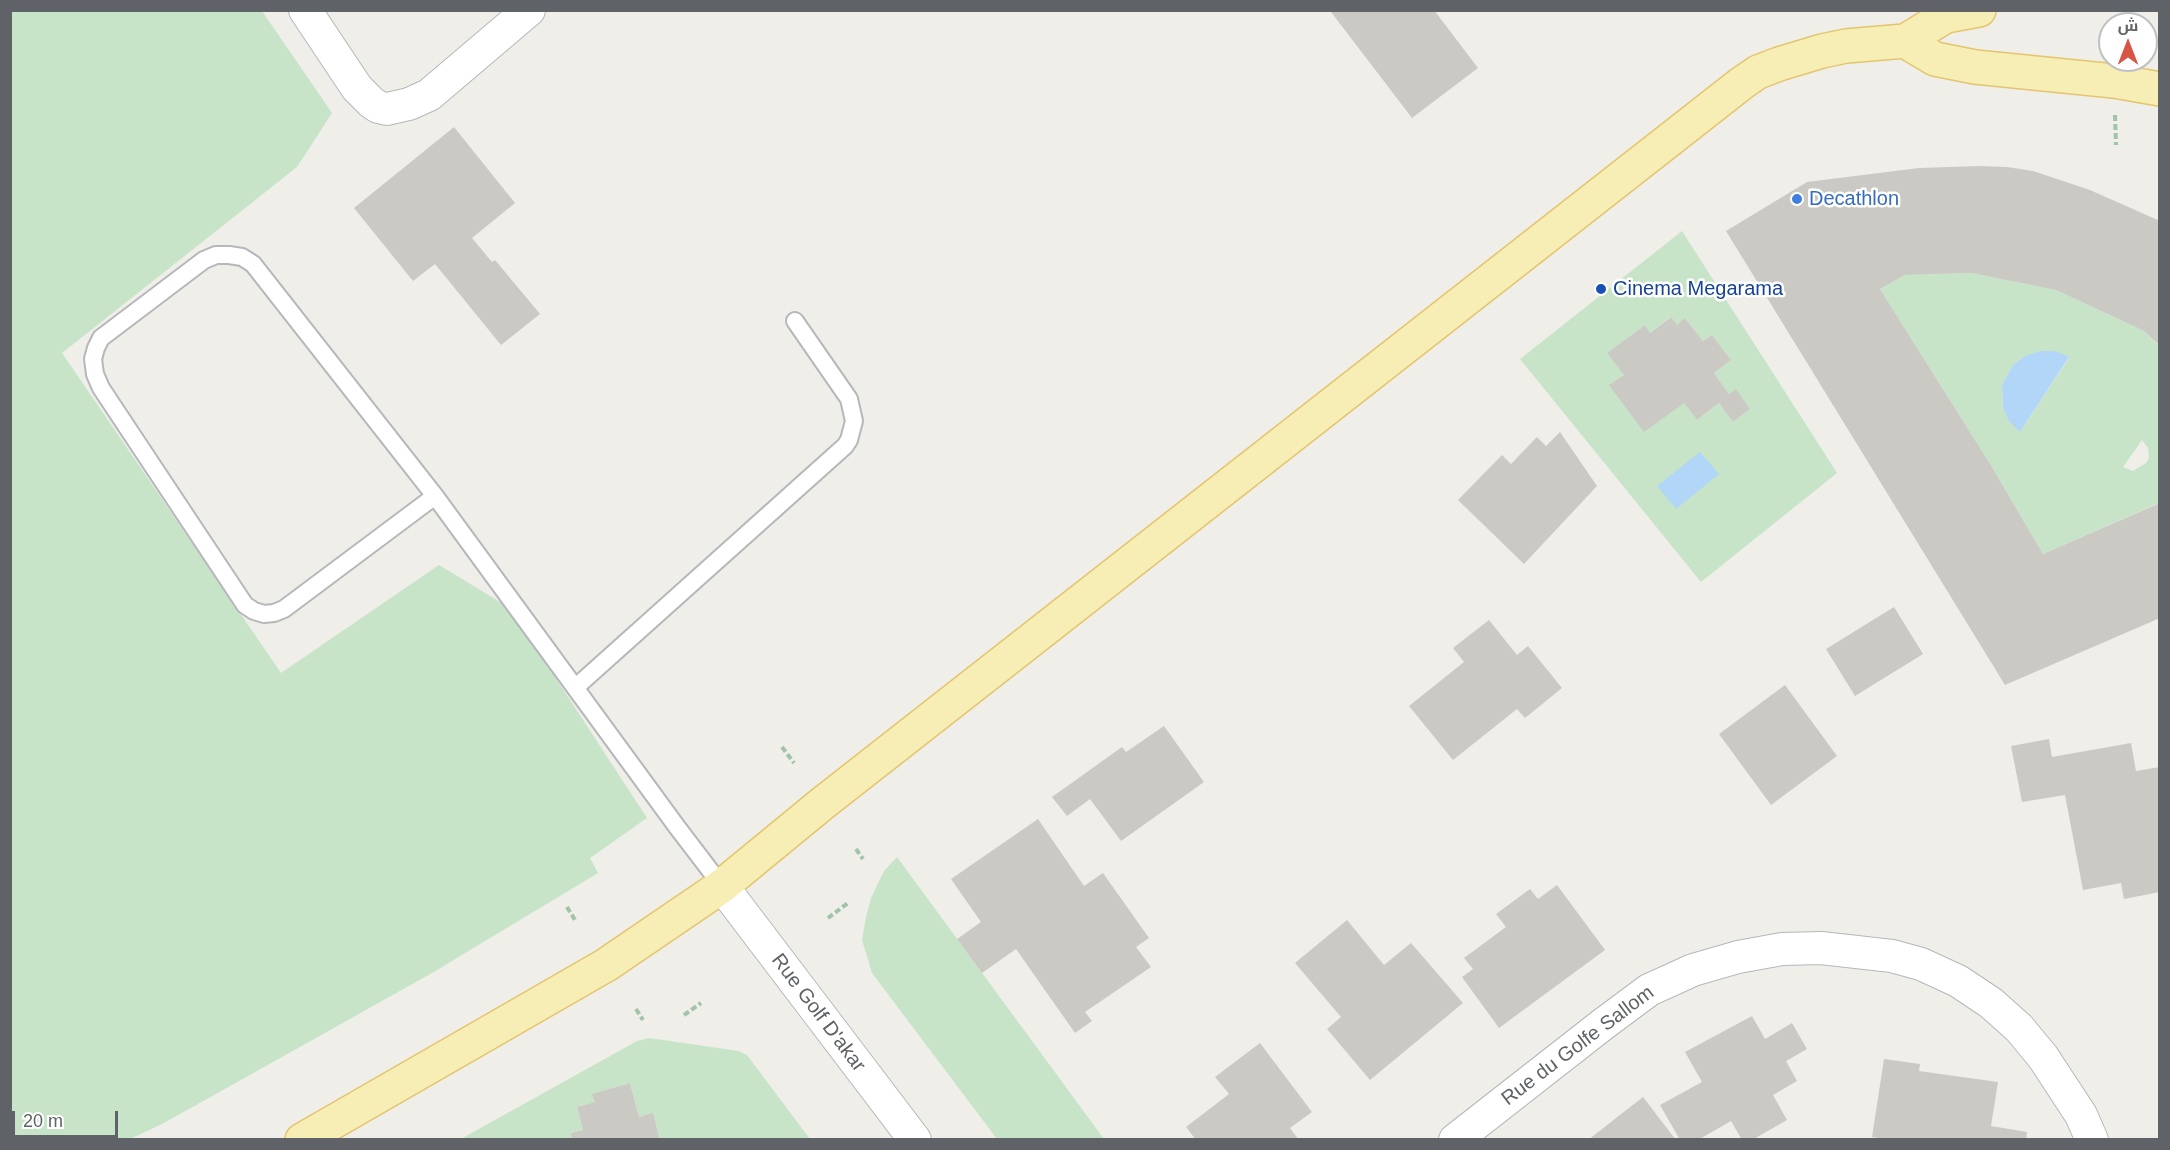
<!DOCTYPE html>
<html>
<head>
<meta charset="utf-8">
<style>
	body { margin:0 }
	#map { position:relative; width:2170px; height:1150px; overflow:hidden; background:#efeee8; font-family:Arial,Cairo,sans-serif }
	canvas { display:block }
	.frame { position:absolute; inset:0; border:12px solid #5f6266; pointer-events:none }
	.north { position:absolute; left:2098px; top:12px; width:60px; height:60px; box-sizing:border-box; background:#fff; border:2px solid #bfc0c2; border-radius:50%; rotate:0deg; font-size:16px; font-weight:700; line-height:24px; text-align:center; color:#5f6266 }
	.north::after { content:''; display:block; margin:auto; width:21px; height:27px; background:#d85445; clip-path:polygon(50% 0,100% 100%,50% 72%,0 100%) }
	.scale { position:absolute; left:12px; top:1111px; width:106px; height:27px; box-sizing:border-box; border:3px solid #5f6266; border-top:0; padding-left:8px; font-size:18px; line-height:21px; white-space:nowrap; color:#5f6266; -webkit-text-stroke:4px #fff; paint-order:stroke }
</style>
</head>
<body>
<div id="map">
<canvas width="2170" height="1150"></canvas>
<div class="frame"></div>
<div class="north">ش</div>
<div class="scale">20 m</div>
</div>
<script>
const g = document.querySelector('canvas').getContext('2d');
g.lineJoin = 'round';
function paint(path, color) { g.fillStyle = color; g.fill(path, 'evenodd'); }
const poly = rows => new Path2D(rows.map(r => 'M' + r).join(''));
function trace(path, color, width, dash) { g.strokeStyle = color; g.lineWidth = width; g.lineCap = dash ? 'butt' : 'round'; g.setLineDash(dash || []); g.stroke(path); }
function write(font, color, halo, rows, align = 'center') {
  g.font = font + ' Arial,sans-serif'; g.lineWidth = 5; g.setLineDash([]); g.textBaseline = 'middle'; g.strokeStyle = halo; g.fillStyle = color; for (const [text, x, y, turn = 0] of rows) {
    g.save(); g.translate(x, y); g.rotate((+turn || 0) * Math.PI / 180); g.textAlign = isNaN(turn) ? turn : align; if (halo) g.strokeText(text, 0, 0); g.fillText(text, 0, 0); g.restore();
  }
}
const green = poly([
	[10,11,262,11,332,113,297,167,62,353,281,673,439,565,510,608,647,818,590,858,598,873,432,973,164,1123,130,1139,11,1139],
	[1682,231,1837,473,1701,582,1520,359],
	[1670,317,1677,325,1686,319,1703,341,1712,335,1731,360,1714,373,1729,394,1736,390,1750,409,1733,422,1719,403,1697,420,1684,403,1610,385,1624,375,1608,353,1645,325,1650,333],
	[1971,273,2056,290,2144,331,2159,346,2159,503,2043,554,1992,467,1880,289,1905,275],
	[2055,351,2069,358,2020,432,2003,408,2002,385,2013,365,2025,356],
	[2142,440,2148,448,2149,458,2146,463,2133,471,2123,467],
	[897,857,1104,1139,997,1139,872,973,862,940,866,917,871,898,884,871],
	[649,1038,739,1051,747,1055,810,1139,660,1139,653,1114,639,1117,630,1083,593,1094,595,1102,577,1107,583,1130,571,1133,572,1139,459,1140,637,1041]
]);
const water = poly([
	[2040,351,2055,351,2069,357,2020,432,2009,421,2003,408,2002,385,2013,365,2025,356],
	[1700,452,1719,474,1676,509,1657,486]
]);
const building = poly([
	[1332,10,1434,10,1478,68,1412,118,1331,12],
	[454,127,515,203,472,238,492,262,495,260,540,314,501,345,435,264,413,281,354,208],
	[1979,166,2007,167,2033,171,2090,190,2160,221,2160,346,2144,331,2056,290,1971,273,1905,275,1880,289,1992,467,2043,554,2160,503,2160,618,2005,685,1726,231,1807,182,1919,168],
	[1671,317,1677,325,1685,318,1703,341,1712,335,1731,360,1714,373,1729,394,1736,389,1750,409,1733,422,1719,403,1697,420,1684,403,1644,432,1609,385,1624,375,1607,353,1645,325,1650,333],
	[1560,432,1597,486,1524,564,1458,500,1502,455,1511,464,1537,437,1546,446],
	[1894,607,1923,654,1855,696,1826,649],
	[1489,620,1517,655,1528,646,1562,688,1525,718,1517,709,1453,760,1409,706,1464,662,1453,648],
	[1785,685,1837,756,1771,805,1719,734],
	[1164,726,1204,782,1121,841,1090,799,1067,816,1052,797,1122,747,1126,752],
	[2049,739,2052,757,2131,743,2136,771,2160,767,2160,892,2124,899,2121,883,2083,890,2065,795,2022,802,2011,746],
	[1038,819,1084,886,1103,873,1149,938,1136,947,1151,967,1085,1012,1092,1021,1075,1033,1016,949,982,973,957,939,981,922,951,879],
	[1557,885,1605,950,1499,1028,1462,977,1473,969,1464,958,1506,927,1496,914,1530,889,1538,899],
	[1347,920,1384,965,1411,943,1463,1003,1370,1080,1327,1029,1341,1017,1295,963],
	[1752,1016,1765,1039,1792,1023,1807,1049,1786,1061,1797,1081,1773,1095,1787,1120,1752,1140,1742,1140,1731,1121,1698,1140,1680,1140,1660,1105,1702,1082,1685,1052],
	[1260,1043,1312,1112,1290,1128,1299,1140,1196,1140,1186,1127,1229,1094,1215,1077],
	[1884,1059,1920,1064,1919,1071,1998,1082,1991,1126,2027,1132,2026,1140,1890,1140,1872,1137],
	[630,1083,639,1117,653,1113,660,1140,572,1140,571,1133,583,1130,577,1107,595,1102,592,1094],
	[1643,1097,1676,1140,1588,1140]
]);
const path = poly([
	[2115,115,2116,145],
	[782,747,794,763],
	[856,849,863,859],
	[567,907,575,920],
	[828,918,848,903],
	[636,1009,643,1020],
	[684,1015,701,1003]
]);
const service = poly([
	[435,496,284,609,274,613,264,614,254,611,245,605,101,388,95,374,93,359,96,348,101,338,204,260,216,255,229,255,242,257,253,264,435,496,677,827,722,886],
	[576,687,845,446,849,440,854,421,849,399,795,321]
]);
const minor = poly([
	[305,10,357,88,371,102,378,107,387,109,409,104,429,95,529,10],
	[722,886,915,1140],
	[1455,1140,1602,1025,1649,990,1693,970,1738,957,1782,949,1821,948,1892,956,1921,964,1958,981,1991,1003,2019,1028,2043,1057,2081,1115,2092,1140]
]);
const primary = poly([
	[1905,41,1935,59,1975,67,2114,81,2160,89],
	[302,1140,606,965,722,886,823,803,1742,83,1758,72,1779,64,1822,51,1846,46,1905,41,1946,16,1979,10]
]);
const markers = [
	[1797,199,6,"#3f7fe0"],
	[1601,289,6,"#1a4fb4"]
];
const shopNames = [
	["Decathlon",1809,199]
];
const transitNames = [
	["Cinema Megarama",1613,289]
];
const streetNames = [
	["Rue Golf D'akar",818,1013,53],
	["Rue du Golfe Sallom",1578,1046,-37]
];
paint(green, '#c7e4c8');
paint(water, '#b1d6f7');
paint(building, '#cbc9c4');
trace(service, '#b5b7bb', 20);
trace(minor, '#b5b7bb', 34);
trace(primary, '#e4c56d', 36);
trace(path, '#a0c3aa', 4, [6, 3]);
trace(service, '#fff', 16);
trace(minor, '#fff', 32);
trace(primary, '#f7eeb5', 33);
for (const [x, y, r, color] of markers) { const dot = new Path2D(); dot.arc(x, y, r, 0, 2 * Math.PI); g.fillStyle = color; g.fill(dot); trace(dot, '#fff', 2); }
write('20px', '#366cbe', '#fff', shopNames, 'left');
write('20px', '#164399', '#fff', transitNames, 'left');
write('20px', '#5f6266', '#fff', streetNames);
</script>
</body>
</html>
